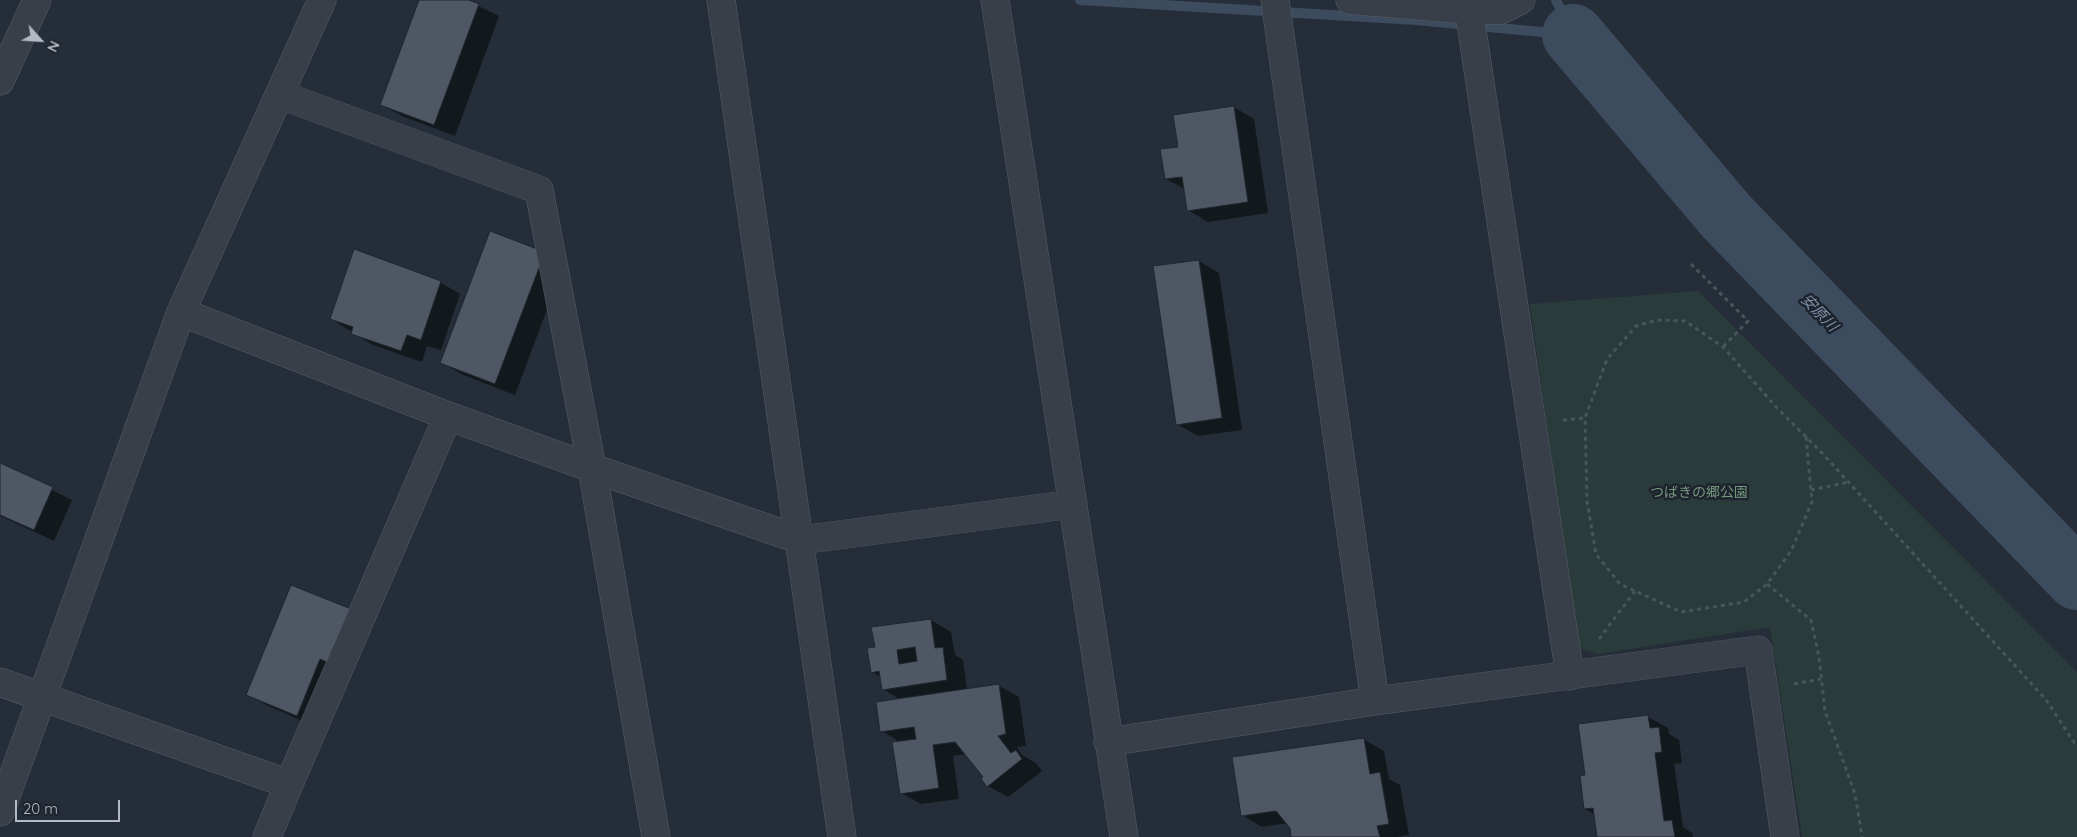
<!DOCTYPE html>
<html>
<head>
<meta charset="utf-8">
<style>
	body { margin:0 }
	#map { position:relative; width:2077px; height:837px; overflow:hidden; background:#252d38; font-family:Quicksand,sans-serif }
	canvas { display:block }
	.north { position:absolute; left:15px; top:15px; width:50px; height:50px; -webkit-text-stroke:4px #1e242d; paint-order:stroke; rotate:116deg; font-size:14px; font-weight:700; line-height:20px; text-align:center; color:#b4bac4 }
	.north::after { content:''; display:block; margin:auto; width:18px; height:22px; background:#b4bac4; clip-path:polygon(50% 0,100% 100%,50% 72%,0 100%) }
	.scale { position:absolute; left:15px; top:800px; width:105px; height:22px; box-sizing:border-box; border:2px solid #b4bac4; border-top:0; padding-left:6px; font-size:15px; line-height:18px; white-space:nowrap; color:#b4bac4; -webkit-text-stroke:4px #1e242d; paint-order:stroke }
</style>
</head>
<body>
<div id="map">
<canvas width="2077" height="837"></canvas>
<div class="north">N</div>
<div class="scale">20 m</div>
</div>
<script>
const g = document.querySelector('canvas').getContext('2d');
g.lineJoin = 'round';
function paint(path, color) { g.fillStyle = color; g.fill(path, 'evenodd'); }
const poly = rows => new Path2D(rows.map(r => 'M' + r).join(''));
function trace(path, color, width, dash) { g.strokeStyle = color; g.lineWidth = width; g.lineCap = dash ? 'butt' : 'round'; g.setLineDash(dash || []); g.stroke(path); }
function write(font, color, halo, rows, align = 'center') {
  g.font = font + ' Quicksand,"Noto Sans JP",sans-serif'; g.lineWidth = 5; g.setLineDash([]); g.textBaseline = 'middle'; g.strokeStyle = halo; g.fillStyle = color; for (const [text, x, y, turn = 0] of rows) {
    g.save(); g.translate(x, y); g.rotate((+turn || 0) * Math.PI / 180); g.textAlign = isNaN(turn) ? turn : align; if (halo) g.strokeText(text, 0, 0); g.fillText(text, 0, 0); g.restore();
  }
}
const green = poly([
	[1698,291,2077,672,2077,837,1802,837,1770,627,1599,654,1578,648,1530,304]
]);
const shadow = poly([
	[420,0,466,0,499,16,455,136,402,116,382,105],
	[1234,107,1254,119,1268,213,1208,222,1188,210,1185,189,1166,179],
	[490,232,564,264,515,395,461,374,441,362],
	[1199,261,1219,273,1242,430,1198,436,1177,424],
	[440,282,460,294,441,350,427,346,422,362,373,345,331,319],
	[0,465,72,500,54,541,0,516],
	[292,586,341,670,317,727,268,706,248,695],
	[931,620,951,632,955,655,963,660,967,690,999,686,1019,697,1026,746,1017,747,1022,755,1036,763,1042,771,1008,797,988,786,984,777,967,754,953,756,959,799,921,804,901,793,900,742,882,731,901,700,883,689,881,677,872,672,876,648],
	[1648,717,1668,728,1669,734,1679,740,1682,763,1674,764,1683,827,1692,833,1693,837,1598,837,1596,815,1585,809,1586,776],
	[1363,739,1384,751,1389,779,1400,785,1409,835,1397,837,1293,837,1291,827,1288,823,1262,827,1242,815]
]);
const stream = poly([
	[1080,0,1416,20,1573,35],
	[1556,0,1573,35]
]);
const river = poly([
	[1573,35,1726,216,2077,579]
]);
const building = poly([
	[419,0,469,0,479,4,434,125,380,105,419,0],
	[1234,106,1248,202,1187,211,1182,177,1165,179,1160,149,1178,147,1173,115,1234,106],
	[490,231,545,252,495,384,440,363,490,231],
	[354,249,441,281,421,340,407,335,401,351,351,334,353,327,330,319,354,249],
	[1199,260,1222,418,1176,425,1153,266,1199,260],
	[0,463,53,487,34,530,0,515,0,463],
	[291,585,351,609,329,663,320,659,297,716,246,695,291,585],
	[931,619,935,648,943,647,947,680,882,690,879,671,871,673,867,648,875,647,871,627,931,619],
	[915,647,917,661,899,664,897,650,915,647],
	[999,684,1006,734,998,736,1011,753,1016,750,1022,759,987,787,981,779,983,777,955,742,933,745,939,788,900,794,892,742,916,739,914,727,880,732,876,702,999,684],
	[1648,715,1650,728,1659,727,1662,752,1655,753,1664,821,1672,820,1675,837,1597,837,1593,808,1584,809,1580,776,1585,775,1578,724,1648,715],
	[1364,738,1370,774,1380,772,1389,824,1377,826,1380,837,1291,837,1290,828,1276,811,1241,816,1232,757,1364,738]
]);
const path = poly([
	[1691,264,1748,321,1723,347],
	[1563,420,1585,418],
	[1806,437,1812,502,1791,551,1767,584,1744,602,1681,612,1620,584,1596,554,1587,501,1585,418,1607,359,1636,326,1657,320,1685,321,1723,347,1776,407,1823,454,2047,701,2077,747],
	[1811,490,1849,482],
	[1767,584,1811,620,1819,657,1825,711,1855,794,1862,837],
	[1599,639,1635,591],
	[1794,684,1821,679]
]);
const minor = poly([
	[721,0,842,837],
	[995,0,1124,837],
	[1275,0,1375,701],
	[1350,0,1469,10,1501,10,1521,0],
	[1469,10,1570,676],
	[0,81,37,0],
	[281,95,539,190,592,468,656,837],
	[181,312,322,0],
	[0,682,42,697,0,812],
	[1108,742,1375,701,1758,650,1785,837],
	[289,784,448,416],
	[267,837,289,784,42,697,181,312,448,416,592,468,801,540,1073,504]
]);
const parkNames = [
	["つばきの郷公園",1699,493]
];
const waterNames = [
	["安原川",1819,313,46]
];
paint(green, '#2a3b3b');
paint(shadow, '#0007');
trace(stream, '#3d4b5f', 10);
trace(river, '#3d4b5f', 62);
paint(building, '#4e5763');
trace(building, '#20262f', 1);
trace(minor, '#575d66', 29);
trace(path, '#475658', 3, [4, 4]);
trace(minor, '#383f49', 28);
write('14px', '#75977d', '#1e242d', parkNames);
write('italic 15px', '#7f91a9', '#1e242d', waterNames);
</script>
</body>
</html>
